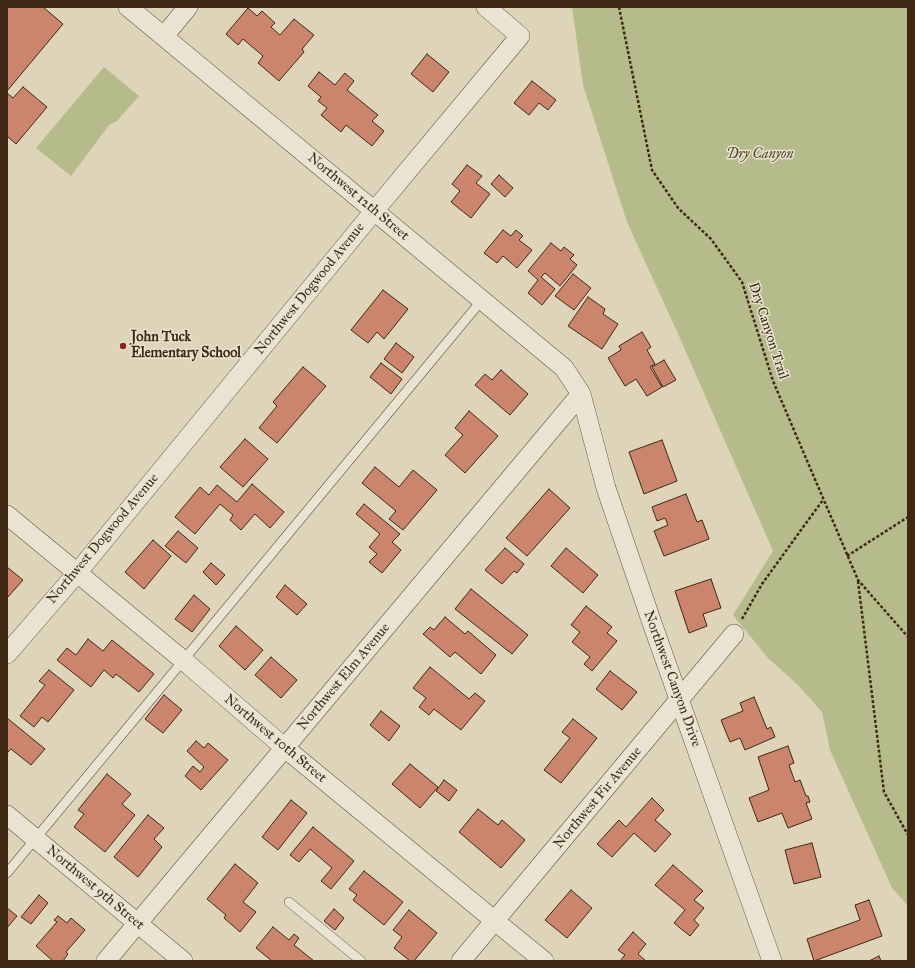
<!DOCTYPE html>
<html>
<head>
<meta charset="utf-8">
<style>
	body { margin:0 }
	#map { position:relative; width:915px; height:968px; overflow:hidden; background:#ddd4b9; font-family:"IM FELL Great Primer",serif }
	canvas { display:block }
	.frame { position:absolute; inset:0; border:8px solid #3f2914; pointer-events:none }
</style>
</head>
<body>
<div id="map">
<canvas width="915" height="968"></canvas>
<div class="frame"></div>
</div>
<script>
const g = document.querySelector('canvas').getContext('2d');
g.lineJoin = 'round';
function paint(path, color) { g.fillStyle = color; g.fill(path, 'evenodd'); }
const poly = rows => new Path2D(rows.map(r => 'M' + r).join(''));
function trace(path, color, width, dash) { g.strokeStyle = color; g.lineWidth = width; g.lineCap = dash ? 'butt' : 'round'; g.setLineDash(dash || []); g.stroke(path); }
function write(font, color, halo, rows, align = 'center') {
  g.font = font + ' "IM FELL Great Primer",serif'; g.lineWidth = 3; g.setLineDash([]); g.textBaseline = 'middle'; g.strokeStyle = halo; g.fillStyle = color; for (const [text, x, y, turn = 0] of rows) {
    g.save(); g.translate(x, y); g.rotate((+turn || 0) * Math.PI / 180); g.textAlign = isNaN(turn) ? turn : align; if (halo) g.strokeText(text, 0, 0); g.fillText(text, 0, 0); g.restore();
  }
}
const green = poly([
	[572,7,908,7,908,906,892,888,830,750,822,712,798,685,768,658,733,615,773,551,679,336,627,222,583,85],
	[104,67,139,96,117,121,109,125,71,176,36,148]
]);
const building = poly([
	[7,7,43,7,63,24,7,91,7,7],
	[248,8,257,16,262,11,275,23,271,27,280,35,294,19,314,35,302,49,304,52,279,81,258,63,263,56,243,39,238,45,226,34,248,8],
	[427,54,449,72,433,92,411,74,427,54],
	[319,72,335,85,345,73,354,81,347,90,378,115,372,121,384,131,372,146,346,125,341,132,321,115,327,108,318,101,321,97,308,86,319,72],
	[532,81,556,100,548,110,539,103,529,115,514,103,532,81],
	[23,87,47,107,16,144,7,136,7,93,13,98,23,87],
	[467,165,482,176,476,183,490,194,471,218,451,202,460,191,452,184,467,165],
	[499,175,513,188,505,197,491,184,499,175],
	[503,230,511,236,516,230,523,236,519,240,532,250,517,268,503,256,497,263,484,253,503,230],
	[551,243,561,251,564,247,574,255,570,259,577,265,560,286,545,273,541,277,555,289,542,305,528,293,538,280,528,271,551,243],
	[573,274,591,288,574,310,555,296,573,274],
	[383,290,408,309,384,339,377,332,368,343,351,330,383,290],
	[588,297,605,309,603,314,618,324,602,349,568,326,588,297],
	[642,332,651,347,647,350,655,364,650,367,662,387,647,396,636,379,625,386,608,358,621,350,619,346,642,332],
	[396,343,414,357,402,373,384,359,396,343],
	[664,360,676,380,663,387,652,367,664,360],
	[381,363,402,379,391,394,370,377,381,363],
	[303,367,326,386,277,443,259,428,277,406,273,402,303,367],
	[501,370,528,394,510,415,475,385,485,374,492,380,501,370],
	[469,411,498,436,465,473,445,455,463,435,455,428,469,411],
	[245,439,268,459,243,487,220,467,245,439],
	[662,440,677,481,644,494,629,452,662,440],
	[375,467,399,487,413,470,437,490,403,530,389,519,396,511,362,483,375,467],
	[252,484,284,512,270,528,255,514,241,530,230,520,233,515,220,504,195,534,175,517,200,487,209,495,217,485,237,502,252,484],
	[549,489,570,508,527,556,506,538,549,489],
	[686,494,697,522,702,520,709,539,664,556,654,531,668,525,665,518,657,521,652,507,686,494],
	[364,504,400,534,392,542,401,550,382,573,369,562,377,554,369,547,380,534,356,514,364,504],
	[178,531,198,548,186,563,165,546,178,531],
	[153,540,171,556,144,589,125,572,153,540],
	[505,548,524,564,517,573,514,571,502,584,485,570,505,548],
	[566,548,598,575,583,593,551,566,566,548],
	[211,563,225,575,216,585,203,572,211,563],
	[7,567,23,580,7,598,7,567],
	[711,579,721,608,703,614,707,626,689,633,675,591,711,579],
	[285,585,307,604,297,615,276,597,285,585],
	[471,589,528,635,512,654,455,609,471,589],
	[194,595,210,609,192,632,175,619,194,595],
	[586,606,612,627,607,633,617,641,592,671,584,664,590,657,572,642,580,632,571,625,586,606],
	[445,617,465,634,468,631,496,655,481,674,455,652,450,657,423,634,430,627,434,630,445,617],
	[236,626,263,650,245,670,219,646,236,626],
	[88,639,103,651,112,640,154,674,139,692,116,674,113,678,104,670,91,687,57,660,67,648,76,655,88,639],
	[271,657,297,680,281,698,255,675,271,657],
	[430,667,469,699,475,693,485,701,461,730,434,709,429,715,419,707,426,698,413,688,430,667],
	[49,670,74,690,48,722,42,717,34,727,20,716,45,685,39,681,49,670],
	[610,671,637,692,622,710,596,689,610,671],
	[164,695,182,710,163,733,145,719,164,695],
	[754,697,767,729,771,727,775,737,745,750,740,738,730,742,721,720,743,711,740,703,754,697],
	[381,711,400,726,389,741,370,725,381,711],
	[7,718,45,749,31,765,11,749,7,753,7,718],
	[573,719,597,738,561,783,544,770,570,738,562,732,573,719],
	[196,741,204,748,208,743,228,760,201,790,185,776,193,766,200,772,204,767,187,751,196,741],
	[788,746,794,763,789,765,795,782,800,780,806,796,808,796,810,802,806,803,812,819,788,828,782,813,758,822,749,798,769,790,758,757,788,746],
	[410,764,438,787,420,808,392,784,410,764],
	[107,774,131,794,122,804,135,815,105,852,74,827,84,814,78,810,107,774],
	[444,780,457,790,449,801,436,791,444,780],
	[652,798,664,810,655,820,671,834,655,852,634,833,612,857,597,844,619,820,626,827,652,798],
	[291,800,307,813,278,850,262,837,291,800],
	[478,809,498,825,502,820,525,840,501,868,459,832,478,809],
	[148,815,164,828,154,839,162,847,138,877,114,857,148,815],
	[313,827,354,861,331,889,321,881,332,868,310,849,299,862,290,855,313,827],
	[812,843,821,877,794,884,785,850,812,843],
	[235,864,258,883,243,902,256,912,240,932,224,918,226,915,207,899,235,864],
	[673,865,703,891,694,900,704,908,694,920,699,925,690,936,674,923,685,910,655,885,673,865],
	[364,871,403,902,384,925,353,900,357,895,349,889,364,871],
	[571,890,592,908,567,938,545,920,571,890],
	[39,895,48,903,31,924,21,917,39,895],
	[869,900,882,936,814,961,807,939,860,920,855,905,869,900],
	[7,908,17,916,7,928,7,908],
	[334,909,344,918,335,930,324,921,334,909],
	[409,910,437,933,414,961,410,961,394,948,402,937,393,930,409,910],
	[58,916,67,923,71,918,85,930,66,952,68,954,63,961,53,961,36,946,57,922,54,920,58,916],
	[273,927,289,940,294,934,299,938,294,945,314,961,272,961,256,948,273,927],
	[633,932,646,944,638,954,646,961,620,961,625,955,618,950,633,932],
	[879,956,881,961,869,961,879,956]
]);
const path = poly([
	[619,7,652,170,678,208,711,239,742,282,773,381,858,580,908,637],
	[847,556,908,517],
	[858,581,884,792,908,835],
	[742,619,762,584,809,519,823,500]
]);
const service = poly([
	[7,873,482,300],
	[289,902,361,961]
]);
const minor = poly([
	[128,7,564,368,581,394,606,488,652,623,772,961],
	[164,36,188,7],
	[7,515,183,660,285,748,495,921,544,961],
	[7,654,77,573,375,210,520,36,486,7],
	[7,815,183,961],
	[106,961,581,394],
	[461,961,734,634]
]);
const markers = [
	[123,346,4,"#8f2418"]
];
const parkNames = [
	["Dry Canyon",760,155]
];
const streetNames = [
	["Northwest 12th Street",358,197,40],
	["Northwest Dogwood Avenue",310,289,-51],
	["Dry Canyon Trail",768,331,72],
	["Northwest Dogwood Avenue",103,539,-50],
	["Northwest Elm Avenue",344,677,-50],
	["Northwest Canyon Drive",672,679,70],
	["Northwest 10th Street",275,739,40],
	["Northwest Fir Avenue",598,798,-50],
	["Northwest 9th Street",95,888,40]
];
const poiNames = [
	["John Tuck",131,338],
	["Elementary School",131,354]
];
paint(green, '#b6bb8c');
paint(building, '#cb856d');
trace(building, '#3f2914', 1);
trace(service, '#66543d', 10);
trace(minor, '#66543d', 20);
trace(path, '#3f2914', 2.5, [3, 2]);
trace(service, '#e9e3d2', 9);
trace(minor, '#e9e3d2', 19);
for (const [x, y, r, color] of markers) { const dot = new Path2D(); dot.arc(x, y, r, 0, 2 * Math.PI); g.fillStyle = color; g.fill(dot); trace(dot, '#e9e3d2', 1.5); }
write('italic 14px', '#57462c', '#e9e3d2', parkNames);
write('14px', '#3f2914', '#e9e3d2', streetNames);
write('bold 14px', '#3f2914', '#e9e3d2', poiNames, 'left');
</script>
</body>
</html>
